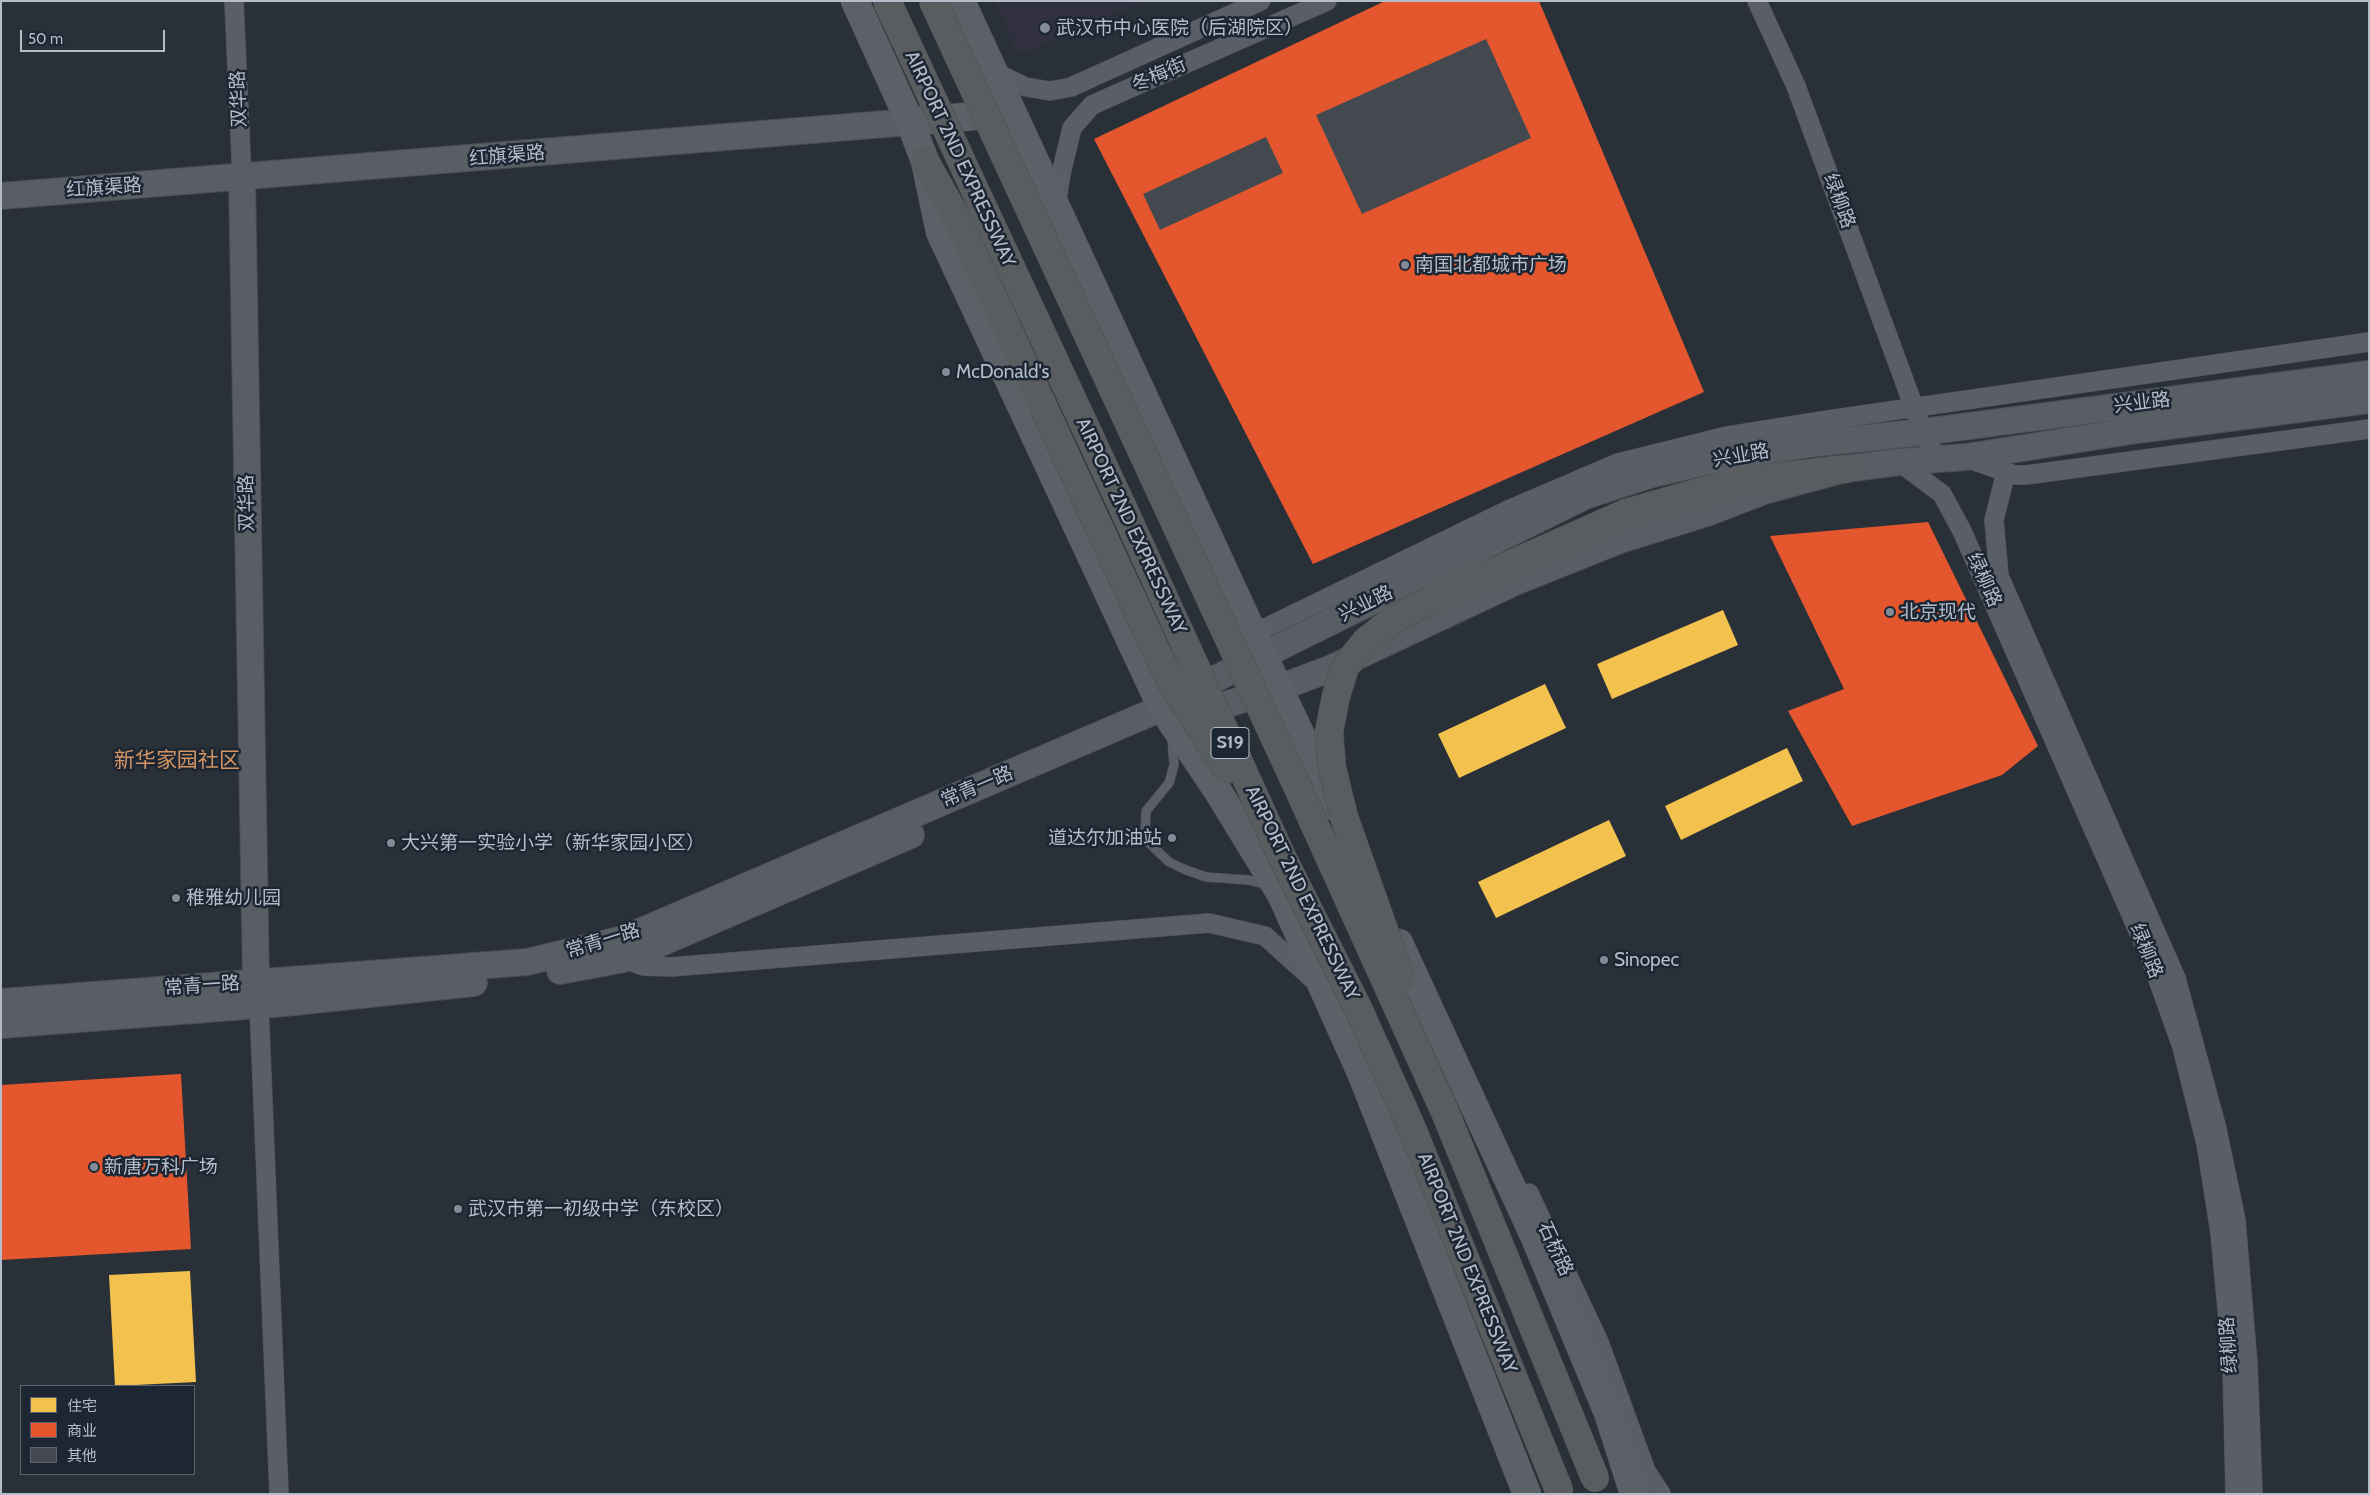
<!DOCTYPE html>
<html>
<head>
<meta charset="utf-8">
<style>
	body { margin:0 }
	#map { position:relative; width:2370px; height:1495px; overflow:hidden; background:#2a3038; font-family:Cabin,"Noto Sans SC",sans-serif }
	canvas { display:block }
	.frame { position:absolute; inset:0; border:2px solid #b4bcc9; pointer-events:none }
	.legend { position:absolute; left:20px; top:1385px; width:175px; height:90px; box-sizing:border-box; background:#1d2633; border:1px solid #59626f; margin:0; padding:6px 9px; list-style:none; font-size:15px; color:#b4bcc9 }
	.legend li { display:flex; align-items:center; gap:10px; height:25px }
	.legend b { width:25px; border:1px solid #59626f }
	.scale { position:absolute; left:20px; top:30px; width:145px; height:22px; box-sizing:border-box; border:2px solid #b4bcc9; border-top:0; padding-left:6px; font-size:15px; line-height:18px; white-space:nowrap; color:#b4bcc9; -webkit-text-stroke:4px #1d2633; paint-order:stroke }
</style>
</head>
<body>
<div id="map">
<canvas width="2370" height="1495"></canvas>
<div class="frame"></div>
<ul class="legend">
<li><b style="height:14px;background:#f2c14e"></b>住宅</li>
<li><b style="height:14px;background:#e4572e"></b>商业</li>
<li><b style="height:14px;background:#444950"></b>其他</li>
</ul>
<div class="scale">50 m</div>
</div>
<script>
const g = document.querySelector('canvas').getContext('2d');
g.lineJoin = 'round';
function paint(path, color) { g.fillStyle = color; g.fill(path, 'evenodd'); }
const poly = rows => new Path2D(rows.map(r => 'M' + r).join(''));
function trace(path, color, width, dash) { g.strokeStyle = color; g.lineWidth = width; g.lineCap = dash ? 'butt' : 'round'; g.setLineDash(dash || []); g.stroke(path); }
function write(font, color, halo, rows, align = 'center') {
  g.font = font + ' Cabin,"Noto Sans SC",sans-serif'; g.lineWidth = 5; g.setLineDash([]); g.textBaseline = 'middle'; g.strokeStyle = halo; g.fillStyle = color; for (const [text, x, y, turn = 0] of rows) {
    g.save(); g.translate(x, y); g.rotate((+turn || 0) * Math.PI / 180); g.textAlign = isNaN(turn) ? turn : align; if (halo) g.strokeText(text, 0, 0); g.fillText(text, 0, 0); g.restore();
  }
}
const medical = poly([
	[994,1,1147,1,1018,55]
]);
const homes = poly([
	[1723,610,1738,645,1612,699,1597,664],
	[1545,684,1566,728,1459,778,1438,734],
	[1787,748,1803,781,1681,840,1665,806],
	[1609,820,1626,856,1496,918,1478,882],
	[190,1271,196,1382,115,1386,109,1275]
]);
const shops = poly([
	[1385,1,1539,1,1704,392,1313,564,1094,139],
	[1928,522,2038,746,2002,775,1852,826,1788,711,1844,689,1770,536],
	[181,1074,191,1249,1,1260,1,1085]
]);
const building = poly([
	[1486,39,1531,138,1362,214,1316,115],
	[1266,137,1283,173,1160,230,1143,194]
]);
const lane = poly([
	[1172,738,1174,765,1169,783,1146,811,1145,832,1148,842,1169,862,1186,870,1206,877,1249,880,1267,885]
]);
const street = poly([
	[234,1,242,178],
	[1757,1,1796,86,1923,432,1937,459],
	[994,72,1026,87,1050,91,1071,87,1261,1],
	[1056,205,1061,174,1072,128,1092,105,1327,1],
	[1967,458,2014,475,2026,475,2369,429],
	[1899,462,1942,494,1962,531,2151,960,2182,1047,2206,1144,2220,1233,2232,1363,2235,1494],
	[2006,472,1994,520,1999,576,2176,978,2216,1125,2236,1220,2248,1365,2253,1494],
	[1253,634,1508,510,1618,463,1727,436,1827,420,2369,342],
	[624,959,644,966,671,967,1209,923,1265,936,1316,982],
	[259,1005,279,1494],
	[1529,1193,1599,1342,1646,1471,1661,1494]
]);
const secondary = poly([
	[242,178,256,982,258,1000],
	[1,196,910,122],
	[1193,715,1279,688,1332,668,1515,582,1620,540,1707,513,1764,491,1845,469,1899,462,1966,457,2137,430,2369,400],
	[560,971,624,959,911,835],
	[1,1002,527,962,623,939,1162,708,1219,677,1585,496,1653,474,1717,459,1810,444,1923,432,2369,374],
	[1,1025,285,1003,474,983]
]);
const primary = poly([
	[855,1,910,122,925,161,940,232,1162,708,1219,793,1282,896,1294,923,1362,1075,1527,1494],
	[961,1,1263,655,1335,807],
	[918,121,1008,113],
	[1399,943,1536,1240,1608,1413,1634,1494]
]);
const highway = poly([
	[925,161,958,220,1043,406],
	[1430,600,1626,513,1735,482,1845,469]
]);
const highwayBridge = poly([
	[887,1,1123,508,1283,859,1357,1006,1411,1126,1559,1490],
	[933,1,1298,788,1445,1112,1595,1478],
	[1043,406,1159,657,1173,685,1227,770],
	[1401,978,1344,817,1332,768,1329,732,1336,696,1345,667,1366,641,1395,618,1430,600]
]);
const markers = [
	[1045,28,6,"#848b96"],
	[1405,265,5,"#848b96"],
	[946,372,5,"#848b96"],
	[1890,612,5,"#848b96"],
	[1172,838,5,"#848b96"],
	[391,843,5,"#848b96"],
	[176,898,5,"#848b96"],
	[1604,960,5,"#848b96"],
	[94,1167,5,"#848b96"],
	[458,1209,5,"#848b96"]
];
const shields = [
	[1230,743,38]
];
const shieldNames = [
	["S19",1230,743]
];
const poiNames = [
	["武汉市中心医院（后湖院区）",1056,28],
	["南国北都城市广场",1415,265],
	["McDonald's",956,372],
	["北京现代",1900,612],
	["道达尔加油站",1162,838,"right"],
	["大兴第一实验小学（新华家园小区）",401,843],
	["稚雅幼儿园",186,898],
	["Sinopec",1614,960],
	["新唐万科广场",104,1167],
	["武汉市第一初级中学（东校区）",468,1209]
];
const streetNames = [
	["冬梅街",1159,75,-24],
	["双华路",239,99,-92],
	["红旗渠路",507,156,-5],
	["AIRPORT 2ND EXPRESSWAY",960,159,65],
	["红旗渠路",104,188,-4],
	["绿柳路",1839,201,70],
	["兴业路",2142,403,-7],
	["兴业路",1741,456,-10],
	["双华路",247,503,-91],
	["AIRPORT 2ND EXPRESSWAY",1131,526,65],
	["绿柳路",1984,580,66],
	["兴业路",1366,604,-26],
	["常青一路",977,787,-23],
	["AIRPORT 2ND EXPRESSWAY",1302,893,64],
	["常青一路",603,941,-17],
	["绿柳路",2146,951,68],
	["常青一路",202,986,-4],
	["石桥路",1555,1249,65],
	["AIRPORT 2ND EXPRESSWAY",1467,1263,68],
	["绿柳路",2229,1345,-94]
];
const quarterNames = [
	["新华家园社区",177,761]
];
paint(medical, '#31303e');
paint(homes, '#f2c14e');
paint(shops, '#e4572e');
paint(building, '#444950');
trace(lane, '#484c53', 10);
trace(street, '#484c53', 20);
trace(secondary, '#484c53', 28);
trace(primary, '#484c55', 29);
trace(highway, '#474c53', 29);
trace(lane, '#5a5e66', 9);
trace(street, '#5a5e66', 19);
trace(secondary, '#595d64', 26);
trace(primary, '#5c6168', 28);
trace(highway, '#5a5d60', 28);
trace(highwayBridge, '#474c53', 29, []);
trace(highwayBridge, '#5a5d60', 28);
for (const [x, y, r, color] of markers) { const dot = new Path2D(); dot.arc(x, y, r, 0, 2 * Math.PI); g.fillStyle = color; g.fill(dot); trace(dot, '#1d2633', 2); }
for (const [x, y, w] of shields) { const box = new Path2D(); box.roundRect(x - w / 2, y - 15.5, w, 31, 4); g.fillStyle = '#1d2633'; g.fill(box); trace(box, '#b4bcc9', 1); }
write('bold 18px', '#b4bcc9', null, shieldNames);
write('19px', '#b4bcc9', '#1d2633', poiNames, 'left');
write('19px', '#b4bcc9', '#1d2633', streetNames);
write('21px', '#d59563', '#1d2633', quarterNames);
</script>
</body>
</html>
